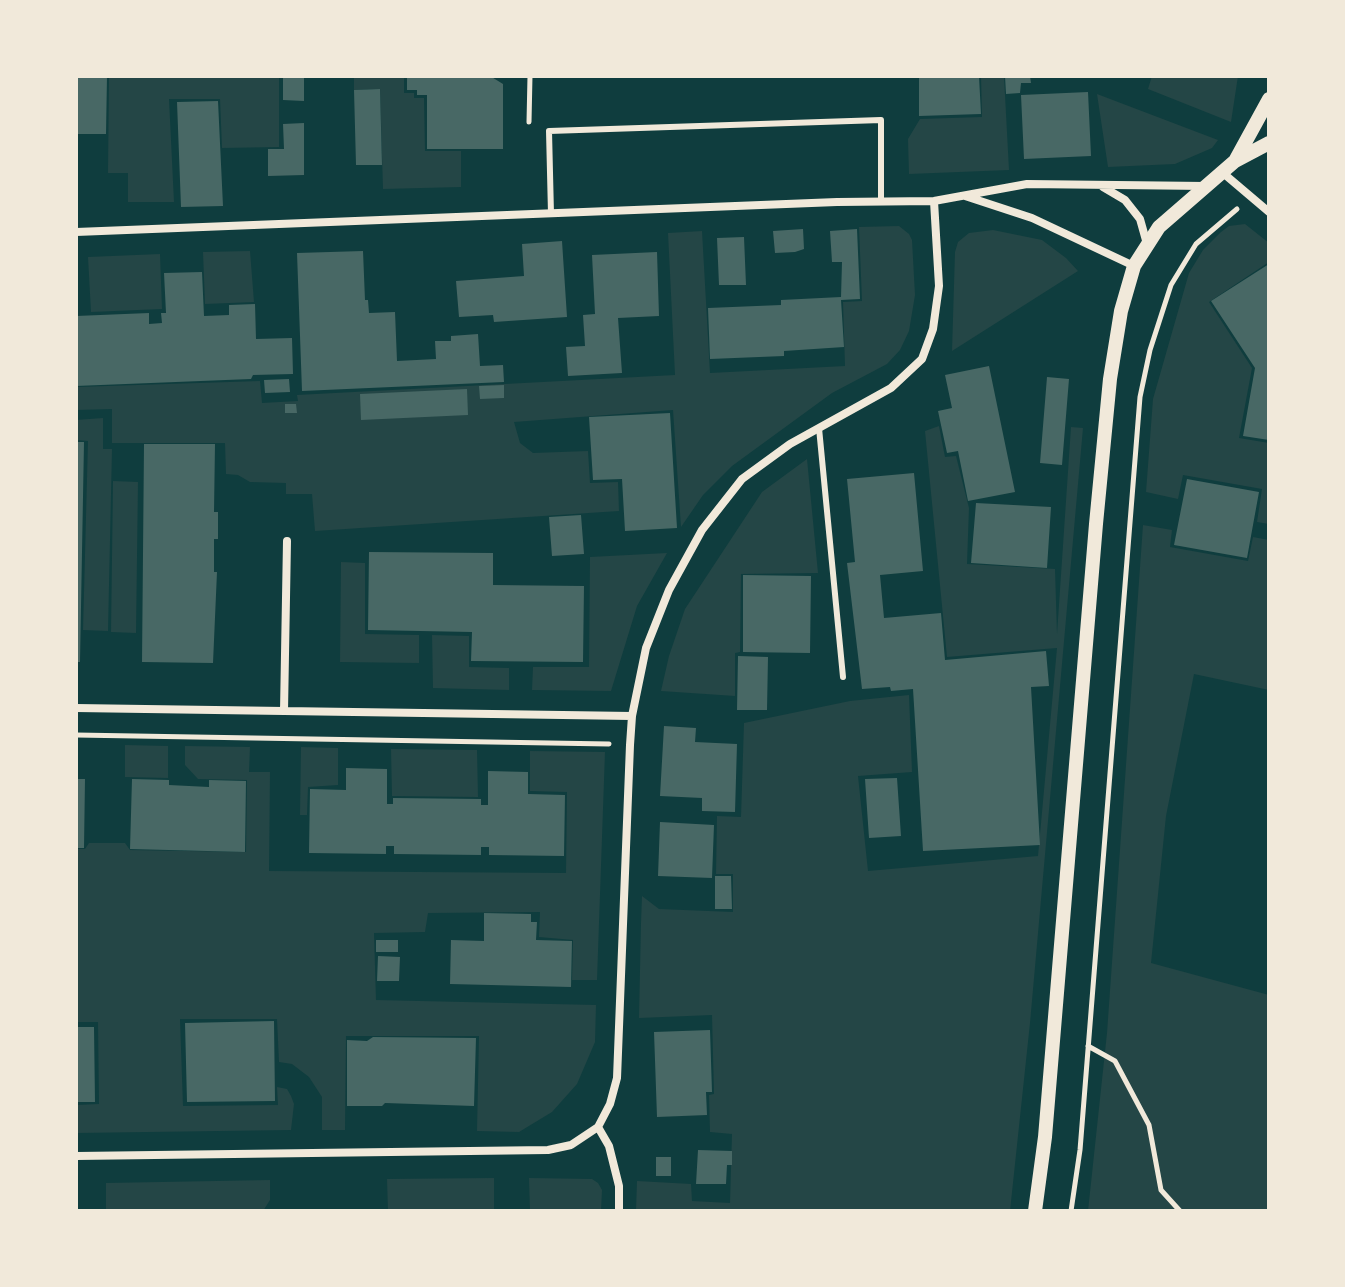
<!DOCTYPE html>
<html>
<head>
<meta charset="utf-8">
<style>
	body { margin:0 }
	#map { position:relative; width:1345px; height:1287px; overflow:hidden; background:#0f3d3e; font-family:"Fira Sans",sans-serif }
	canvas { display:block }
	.frame { position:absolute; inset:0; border:78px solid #f1e9da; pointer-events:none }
</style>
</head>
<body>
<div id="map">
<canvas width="1345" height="1287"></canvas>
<div class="frame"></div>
</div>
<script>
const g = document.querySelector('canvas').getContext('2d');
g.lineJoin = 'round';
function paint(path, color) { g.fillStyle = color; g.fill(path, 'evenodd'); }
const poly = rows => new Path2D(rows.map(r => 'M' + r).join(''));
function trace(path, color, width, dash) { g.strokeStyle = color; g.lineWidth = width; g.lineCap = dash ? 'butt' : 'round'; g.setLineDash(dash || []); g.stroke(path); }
const green = poly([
	[109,76,279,76,279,147,222,148,220,99,169,99,174,202,128,202,128,173,108,173],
	[354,76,404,76,404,93,414,93,414,98,424,98,425,151,461,151,461,187,383,189,380,89,354,90],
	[981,76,1004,76,1009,170,909,174,908,139,920,119,982,117],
	[1152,76,1238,76,1231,122,1148,89],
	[1097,94,1218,140,1212,148,1175,164,1108,167],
	[1245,224,1269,243,1269,262,1209,302,1252,368,1239,438,1269,443,1269,524,1257,522,1262,489,1183,475,1178,499,1146,492,1153,399,1189,273,1203,250,1221,232,1229,226],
	[899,226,909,234,912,240,915,295,909,331,900,350,887,364,832,393,732,466,703,495,681,527,673,410,514,422,520,443,533,453,588,451,590,483,618,482,619,511,315,531,312,494,286,494,286,483,250,482,238,475,226,474,225,443,112,443,112,409,76,410,76,387,260,381,262,403,298,401,297,395,675,375,668,233,702,231,710,373,845,366,843,302,862,301,859,227],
	[993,230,1042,240,1066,258,1078,271,952,351,955,252,958,242,969,233],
	[250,251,254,302,205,304,203,252],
	[160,254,162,309,91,312,88,257],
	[103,418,103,449,112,449,108,631,83,630,88,441,76,440,76,420],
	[939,426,945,457,956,456,969,508,967,564,1055,569,1057,634,1071,427,1083,428,1030,1023,1010,1211,636,1211,637,1181,691,1184,692,1201,730,1203,732,1134,710,1132,709,1095,714,1094,712,1015,639,1018,641,923,642,896,659,909,733,912,733,874,716,874,717,816,741,817,744,723,850,701,909,695,912,772,858,776,868,871,1038,856,1057,648,947,657,925,431],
	[807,459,818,573,741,574,740,652,735,653,735,696,661,691,669,656,685,609,762,492],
	[113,481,138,482,136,633,111,632],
	[1143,525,1172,530,1170,547,1248,561,1253,537,1269,540,1269,690,1194,674,1166,816,1151,963,1269,995,1269,1211,1088,1211,1107,1033],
	[667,553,637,606,611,691,532,690,533,667,589,667,590,557],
	[341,562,365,563,365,634,419,635,419,663,340,662],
	[432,635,469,636,469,667,509,668,509,690,433,688],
	[125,745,168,746,168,778,125,777],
	[185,746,250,747,249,772,270,772,269,871,566,873,567,792,530,791,530,751,605,752,597,980,572,980,573,940,539,937,540,912,428,913,425,932,374,933,376,1000,596,1005,595,1042,577,1084,552,1112,519,1132,477,1131,479,1036,346,1036,345,1130,322,1130,322,1097,309,1077,292,1064,279,1062,277,1019,180,1019,183,1106,278,1105,277,1087,287,1089,291,1096,294,1104,291,1130,76,1133,76,1105,99,1104,98,1022,76,1022,76,849,85,849,89,843,125,843,130,850,246,852,247,780,198,779,185,765],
	[301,747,338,748,338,785,308,787,307,815,300,815],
	[391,749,477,750,478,797,392,796],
	[494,1178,494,1211,388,1211,387,1179],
	[529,1178,592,1179,598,1183,602,1190,601,1211,530,1211],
	[270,1180,270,1200,263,1211,106,1211,106,1183]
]);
const building = poly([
	[76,76,107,76,106,134,76,134],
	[283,76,304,76,304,101,283,100],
	[407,76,490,76,503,84,503,149,427,149,427,95,417,95,417,90,407,90],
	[919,76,979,76,981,114,919,116],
	[1005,76,1030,76,1031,83,1021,83,1020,93,1006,94],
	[380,89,382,165,356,165,354,90],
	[1088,92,1091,156,1024,159,1021,95],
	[218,101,223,206,181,207,177,102],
	[304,123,304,175,268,176,268,149,284,149,283,124],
	[803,229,804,249,795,252,775,253,773,231],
	[857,229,860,299,841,300,844,347,784,351,784,356,710,359,708,308,781,305,781,300,841,297,842,262,832,262,830,231],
	[744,237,746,285,719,285,717,238],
	[562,241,567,317,494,322,493,315,459,317,456,281,524,276,522,244],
	[363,251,365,300,368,300,369,313,395,312,397,361,436,359,435,341,451,341,451,336,478,334,480,366,503,365,504,382,302,391,297,253],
	[657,252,659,316,618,318,622,373,568,376,566,347,585,346,583,315,595,314,592,255],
	[1269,264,1269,440,1243,436,1255,368,1211,301],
	[202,272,204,316,229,315,229,305,255,304,256,339,292,338,293,374,253,375,251,379,76,386,76,316,149,313,149,324,162,323,161,313,166,313,164,273],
	[989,366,1015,492,968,501,958,451,947,453,938,411,952,408,945,375],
	[1047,377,1069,379,1062,465,1040,463],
	[289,379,290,392,265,393,264,380],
	[504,385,504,398,480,399,479,386],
	[467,389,468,415,361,420,360,394],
	[285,404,296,404,297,413,285,413],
	[670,413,677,528,625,531,622,479,593,480,589,417],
	[76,442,84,442,80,662,76,662],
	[144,444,215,444,214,512,218,512,218,539,214,539,214,572,217,572,213,663,142,662],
	[914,473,923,571,880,575,884,618,941,613,945,660,1046,651,1049,686,1031,687,1040,845,923,851,913,689,891,691,890,687,862,689,847,563,855,562,847,479],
	[1187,479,1259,492,1247,558,1174,545],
	[976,503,1051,507,1047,568,971,563],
	[581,515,584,554,552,556,549,517],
	[369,552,493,553,493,585,584,586,583,662,471,661,472,632,368,630],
	[743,575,811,576,810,653,743,652],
	[738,656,768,657,767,710,737,710],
	[664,726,696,728,695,742,737,744,735,812,702,811,702,798,660,796],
	[346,768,387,769,387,804,393,804,393,798,481,799,481,805,488,805,488,771,528,772,528,794,565,795,564,856,489,855,489,847,481,847,481,855,394,854,394,846,386,846,386,854,309,853,310,789,346,790],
	[897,778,901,836,869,838,865,779],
	[76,779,85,779,84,848,76,848],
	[132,779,169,780,169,785,209,787,209,780,246,781,245,852,130,849],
	[660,822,714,825,712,878,658,876],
	[715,876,731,876,732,909,715,909],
	[484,913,531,914,531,922,537,922,536,940,572,941,571,987,450,984,451,940,484,941],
	[376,940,398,940,398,952,376,952],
	[378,956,400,957,399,981,377,981],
	[274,1021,275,1101,187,1102,185,1023],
	[76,1027,94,1027,95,1102,76,1102],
	[710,1030,712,1092,706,1092,707,1115,657,1117,654,1032],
	[373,1037,476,1038,474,1106,385,1103,382,1106,347,1106,347,1040,367,1041],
	[698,1150,732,1151,732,1165,727,1165,726,1184,696,1184],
	[656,1157,671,1157,671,1176,656,1176]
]);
const path = poly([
	[529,122,530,76],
	[76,735,609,744],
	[1088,1046,1115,1061,1149,1125,1161,1190,1180,1211],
	[1071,1211,1080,1150,1140,397,1150,350,1171,285,1196,244,1237,209]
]);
const service = poly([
	[551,214,549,131,881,120,881,201],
	[819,428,843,677]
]);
const minor = poly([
	[1223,173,1269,212],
	[1103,187,1125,200,1140,219,1147,244],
	[965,196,1032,218,1134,266],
	[76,232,837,202,934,201,1027,184,1206,186],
	[287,541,284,711,632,716],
	[76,708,284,711],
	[76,1156,548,1150,571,1145,598,1127],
	[619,1211,619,1186,609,1146,598,1127,610,1104,617,1078,630,745,632,716,646,648,669,590,702,530,742,479,790,444,891,388,922,359,933,329,939,286,934,201]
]);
const tertiary = poly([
	[1235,161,1269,99],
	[1035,1211,1045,1137,1096,524,1110,379,1121,311,1134,266,1159,227,1235,161,1269,143]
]);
paint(green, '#244646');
paint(building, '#486865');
trace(path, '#f1e9da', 5);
trace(service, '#f1e9da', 6);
trace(minor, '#f1e9da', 8);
trace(tertiary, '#f1e9da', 14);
</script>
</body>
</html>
